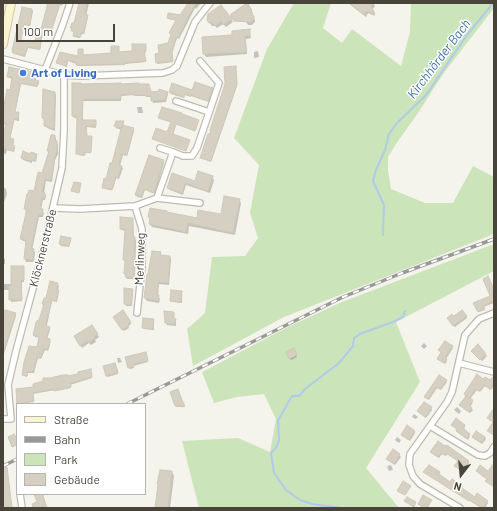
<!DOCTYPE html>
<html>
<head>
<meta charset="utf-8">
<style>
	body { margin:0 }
	#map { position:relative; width:497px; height:511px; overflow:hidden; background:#f4f3ec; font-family:Barlow,sans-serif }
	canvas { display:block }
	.frame { position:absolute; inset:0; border:4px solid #48443a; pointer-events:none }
	.legend { position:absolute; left:16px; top:403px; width:130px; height:92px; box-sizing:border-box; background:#fff; border:1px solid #b6b4b0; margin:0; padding:5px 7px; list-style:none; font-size:12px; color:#48443a }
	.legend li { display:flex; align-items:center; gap:8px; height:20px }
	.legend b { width:20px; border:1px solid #b6b4b0 }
	.north { position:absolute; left:441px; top:455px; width:40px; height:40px; -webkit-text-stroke:3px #fff; paint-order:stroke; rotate:196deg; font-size:11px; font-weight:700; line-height:16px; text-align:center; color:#48443a }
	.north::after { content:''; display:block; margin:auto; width:14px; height:18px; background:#48443a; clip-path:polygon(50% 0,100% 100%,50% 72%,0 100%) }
	.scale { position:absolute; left:16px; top:24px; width:99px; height:18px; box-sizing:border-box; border:2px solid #48443a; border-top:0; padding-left:5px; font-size:12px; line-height:14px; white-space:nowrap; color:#48443a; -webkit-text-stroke:3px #fff; paint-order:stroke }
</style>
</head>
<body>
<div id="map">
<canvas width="497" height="511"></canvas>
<div class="frame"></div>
<ul class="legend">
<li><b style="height:5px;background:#faf5d1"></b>Straße</li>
<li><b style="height:5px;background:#999"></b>Bahn</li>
<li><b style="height:11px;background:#cce4b9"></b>Park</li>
<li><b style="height:11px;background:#d5d0c2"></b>Gebäude</li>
</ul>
<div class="north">N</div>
<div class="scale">100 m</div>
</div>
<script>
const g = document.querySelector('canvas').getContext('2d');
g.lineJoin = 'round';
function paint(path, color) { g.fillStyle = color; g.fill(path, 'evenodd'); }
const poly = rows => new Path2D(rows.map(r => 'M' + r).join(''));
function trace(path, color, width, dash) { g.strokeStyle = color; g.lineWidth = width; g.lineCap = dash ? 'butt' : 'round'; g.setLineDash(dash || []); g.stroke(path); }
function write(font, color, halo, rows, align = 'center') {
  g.font = font + ' Barlow,sans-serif'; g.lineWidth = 3; g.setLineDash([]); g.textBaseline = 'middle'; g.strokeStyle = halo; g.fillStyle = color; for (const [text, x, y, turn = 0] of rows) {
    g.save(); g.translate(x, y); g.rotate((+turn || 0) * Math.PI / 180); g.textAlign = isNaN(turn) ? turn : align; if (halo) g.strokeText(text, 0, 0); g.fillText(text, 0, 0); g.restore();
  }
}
const green = poly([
	[294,3,331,3,323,28,342,43,352,29,401,66,410,32,411,3,494,3,494,8,443,74,418,113,398,141,388,157,388,170,391,189,425,203,453,203,473,166,494,177,494,234,284,317,193,366,187,329,205,313,212,257,245,256,258,238,250,213,259,165,234,138,267,49],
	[494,244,494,271,396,322,420,382,366,468,399,508,199,508,182,441,238,438,270,452,276,419,264,394,237,397,214,403,202,372,290,326,342,302]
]);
const shadow = poly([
	[44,3,63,3,62,6,60,5,52,30,48,29,47,32,42,29,48,5],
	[80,3,89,3,86,16,88,17,84,34,82,34,80,38,74,37,74,32,71,28,75,24],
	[189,3,201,3,196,9,195,8,179,39,177,38,172,54,173,62,158,64,157,63,160,54,169,44,171,35,171,33,177,21,169,19,168,18,180,16],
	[348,3,373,3,375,6,372,10,375,16,368,13,366,17],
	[247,4,253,13,251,14,255,20,255,22,252,25,248,25,238,10],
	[23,8,32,10,33,11,30,26,24,25,21,41,35,43,42,31,43,33,40,50,28,48,25,57,15,54,13,51],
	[231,19,233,22,226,27,223,24,217,28,215,26,212,26,208,20],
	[249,30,251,38,246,39,247,54,206,57,204,54,234,36],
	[145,45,146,53,144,52,146,62,125,64,125,65,78,66,77,64,68,61,67,67,57,63,61,53,79,57,82,50,83,56,112,54,118,47,119,53,133,52],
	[254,52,258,51,259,57,254,58],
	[236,67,237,86,211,162,201,158,213,134],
	[36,74,37,75,36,81,39,83,37,87,21,84,15,113,18,113,19,115,19,121,14,120,10,139,14,142,13,146,15,148,14,152,7,150,6,154,3,153,3,142,7,125,3,124,3,116,11,91,13,79,9,78,8,76],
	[81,84,82,85,121,84,122,85,151,93,167,93,168,94,166,102,153,103,152,97,147,97,146,96,135,96,134,95,121,96,121,101,83,101,83,121,95,121,96,128,87,127,87,137,91,137,92,139,91,153,85,153,85,156,78,155,78,118,74,118,73,116],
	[173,84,193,91,212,89,213,91,209,102,191,96,191,97,185,95,184,98,171,94,170,92],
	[55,93,56,95,55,131,47,128,45,120,43,118],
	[137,107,142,107,143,113,138,113],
	[116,122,123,122,123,127,133,129,134,131,127,156,123,155,120,166,123,168,119,179,116,178,113,189,103,187,113,164,122,130,116,128,115,126],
	[51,136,55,136,58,145,58,154,55,160,52,182,46,181,44,193,46,196,45,200,43,200,41,210,44,213,43,217,39,217,32,250,35,252,34,262,26,262,25,259,27,242,23,241,21,239,27,211,25,209,35,192,43,174,50,154,48,151],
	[36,155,37,156,36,162,32,161,32,163,23,160,22,158],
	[163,161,164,163,155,194,145,190,142,198,137,197,136,195],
	[172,174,196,182,212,177,214,180,210,193,186,185,183,195,170,190,168,188],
	[3,187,6,189,7,194,3,205],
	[239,200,241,203,235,235,189,226,188,234,152,227,150,224,151,221,149,217,198,220,222,215],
	[133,219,134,238,136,240,135,279,127,279,125,274,126,262,124,260,126,231,121,230,121,229],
	[70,239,71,240,69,247,61,246,60,244],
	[160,253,162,256,170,257,171,259,169,285,159,284,158,296,160,299,159,303,147,301,145,298],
	[3,258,5,259,5,264,3,264],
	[23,267,24,282,22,282,22,301,11,302,10,290,3,290,3,284,12,284],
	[57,284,59,286,58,290,59,292,57,302,52,301,47,325,46,327,50,330,47,339,50,342,50,345,48,351,45,350,41,359,38,358,34,373,28,373,27,377,24,376,23,375,37,348,40,338,35,337,34,335,40,321,44,306,43,304],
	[125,289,132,290,133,291,132,306,126,306,125,304],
	[494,290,494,303,483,307,485,310,479,312,475,303,491,297],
	[182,292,182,303,172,302,171,300],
	[123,312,131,324,128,326,129,328,124,331,114,317],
	[174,313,174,319,176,321,176,326,167,325,166,323],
	[15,314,16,316,3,357,3,321],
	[466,316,467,318,455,327,449,320,454,318],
	[154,320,154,330,144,329,143,328],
	[493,323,494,323,494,337,493,336],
	[92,326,99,337,95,340,96,342,91,345,89,343,82,348,75,336],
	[424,343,427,346,424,349,421,346],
	[478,345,487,356,482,361,473,352],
	[452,347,453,348,446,359,447,361,445,364,439,360,438,359],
	[294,349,297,357,291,360,287,353],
	[146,355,148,362,133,366,134,368,130,369,127,358],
	[117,358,120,358,122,362,118,363],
	[116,365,118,374,107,377,106,375],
	[91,372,92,378,70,385,71,388,56,391,55,390,33,394,34,402,25,403,26,404,18,404,34,388],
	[439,376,447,382,441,390,437,388,429,400,425,397],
	[483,380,494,381,494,385,491,390,485,386,480,392,477,390,470,399,473,402,470,407,473,410,470,413,460,406],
	[178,392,185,407,177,407,176,406],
	[457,407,461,411,459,414,454,410],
	[431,408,432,410,426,418,419,411],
	[414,414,418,417,416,419,412,417],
	[465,425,465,427,463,430,470,436,468,440,457,431],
	[414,431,415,433,410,441,402,435],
	[397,437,401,440,399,443,395,440],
	[473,437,485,437,486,439,482,444],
	[438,442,469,461,469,463,463,472,455,466,458,461,447,454,446,456,442,454,439,458,432,453],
	[393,451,401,457,395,465,388,459],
	[391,465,393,470,389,471,387,466],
	[172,472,174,476,170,508,156,508,159,486,158,484],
	[425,472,439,473,439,475,450,483,462,487,462,489,475,498,487,502,488,503,485,508,481,508],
	[35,494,43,494,47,508,34,508,38,502]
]);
const stream = poly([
	[383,235,384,205,373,181,376,170,385,150,389,134,397,123,426,95,467,35,493,3],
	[342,508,312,504,300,500,286,490,274,473,271,453,276,448,279,440,278,421,285,408,292,396,299,396,305,389,339,363,353,346,354,338,360,334,393,322,403,317,405,311],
	[357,508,359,508]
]);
const building = poly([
	[48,3,60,3,52,29,47,28,46,31,41,29,48,3],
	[79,3,87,4,85,14,88,15,84,33,81,33,80,37,73,36,74,31,71,31,72,28,70,28,72,23,74,23,79,3],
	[188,3,196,3,186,21,178,38,176,37,172,52,173,61,156,63,155,54,159,53,158,45,168,43,171,34,169,33,176,20,167,18,168,13,180,15,188,3],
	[247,3,252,10,250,11,254,16,254,19,250,22,234,21,231,17,231,14,247,3],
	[349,3,373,3,371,6,375,14,366,11,364,15,349,3],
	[221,5,232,19,223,25,221,21,215,26,213,23,209,23,207,20,208,14,221,5],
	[22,7,32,9,30,25,24,24,21,40,35,42,37,28,42,31,40,49,28,47,24,56,13,53,12,51,22,7],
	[250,29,250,36,245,36,246,52,203,54,202,37,232,35,232,31,250,29],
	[132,44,146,44,146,51,144,51,146,61,125,63,125,64,76,65,76,63,68,60,66,66,56,63,60,52,78,56,78,49,83,49,83,55,111,53,111,46,119,46,119,52,132,51,132,44],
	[236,66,237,84,211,161,200,158,208,134,211,133,210,130,225,84,224,67,236,66],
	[9,67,37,73,35,80,39,81,37,86,20,83,15,112,19,112,18,119,14,119,10,138,14,139,12,145,15,146,13,151,3,148,3,136,6,123,3,123,3,111,7,89,10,90,12,77,7,77,9,67],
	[195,82,213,88,208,101,191,95,190,96,185,94,184,97,169,92,172,83,192,90,195,82],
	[72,83,81,83,81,84,121,83,121,84,139,83,139,84,149,84,151,92,159,91,159,89,168,92,165,100,151,101,151,96,145,96,145,95,133,95,133,94,121,95,121,99,83,99,82,120,96,120,96,126,86,126,87,136,92,136,91,152,85,152,85,155,76,154,77,117,72,116,72,83],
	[43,89,55,92,54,129,44,126,44,118,42,118,43,89],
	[162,107,182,113,182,114,199,120,195,131,176,124,173,134,190,140,186,151,152,139,156,128,167,132,171,122,158,118,162,107],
	[116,121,124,121,122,128,114,126,116,121],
	[122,125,134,128,127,155,122,154,119,165,122,166,118,178,116,177,112,190,102,188,104,178,106,179,110,163,112,163,122,125],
	[51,135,55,135,55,141,57,141,57,151,55,157,51,180,45,179,42,192,45,193,45,198,42,198,40,209,43,209,42,215,38,215,31,248,34,249,33,260,24,259,26,240,20,239,26,213,26,209,24,209,27,194,28,194,29,190,34,191,38,172,42,173,49,151,47,151,51,135],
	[23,151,30,154,31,152,37,154,35,161,32,160,31,161,21,158,23,151],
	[149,155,164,160,154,193,144,189,141,197,135,195,149,155],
	[198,171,213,176,208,191,185,183,182,193,167,188,172,173,195,181,198,171],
	[74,182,81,183,79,193,71,191,74,182],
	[224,196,240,199,233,233,188,223,186,232,149,224,150,218,148,217,150,208,167,211,167,212,197,218,198,210,221,214,224,196],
	[120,217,133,218,133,237,135,237,134,278,125,277,126,274,124,274,125,260,123,260,125,229,120,229,120,217],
	[61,236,71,238,69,246,59,244,61,236],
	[152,251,161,252,160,255,170,256,168,283,158,282,157,295,159,295,158,301,144,298,147,274,148,274,152,251],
	[11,266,24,266,24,280,21,280,22,300,9,300,9,286,11,286,11,266],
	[488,276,494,289,494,304,493,301,483,306,485,308,478,312,473,303,490,296,483,279,488,276],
	[50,281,58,283,57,289,59,290,56,301,52,300,46,323,46,326,50,327,46,338,50,339,50,343,47,350,44,348,40,358,37,357,34,370,31,372,28,371,27,376,22,375,24,362,29,346,37,347,39,337,33,335,34,331,36,322,38,320,39,320,44,304,42,304,44,298,46,298,50,281],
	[124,288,133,289,131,305,124,304,124,288],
	[171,290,182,291,181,302,170,301,171,290],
	[5,310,16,313,4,350,3,350,3,318,5,310],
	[123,310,131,322,128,324,129,326,122,330,113,317,123,310],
	[462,310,467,316,453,326,447,318,452,314,454,316,462,310],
	[164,311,174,312,174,318,176,319,175,324,165,323,164,311],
	[143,318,154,319,153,329,142,328,143,318],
	[92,325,98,334,94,336,95,338,88,343,87,341,80,346,74,336,92,325],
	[445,341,453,346,445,357,447,359,444,363,437,359,441,352,438,350,445,341],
	[478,344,486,354,480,360,471,351,478,344],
	[294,348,297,355,289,359,286,352,294,348],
	[146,352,148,361,133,364,134,367,128,368,125,357,146,352],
	[115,363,118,372,106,376,103,366,115,363],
	[91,369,92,377,70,383,71,387,54,391,54,389,33,393,34,401,25,402,26,404,17,404,16,389,33,387,33,384,43,381,43,378,50,378,63,375,68,375,68,376,78,374,78,372,91,369],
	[477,374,483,379,485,377,490,380,494,376,494,383,490,389,484,385,479,391,476,389,469,398,466,396,473,400,469,406,472,408,469,412,459,405,466,396,464,394,477,374],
	[439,375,447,380,440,389,436,387,428,399,424,397,439,375],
	[178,389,182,400,185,406,175,406,170,392,178,389],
	[424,402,432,407,425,417,417,411,424,402],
	[494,408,494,435,487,431,493,422,487,418,494,408],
	[456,418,465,425,463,428,470,434,467,439,456,431,457,429,451,425,456,418],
	[407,425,415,431,409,440,401,435,407,425],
	[476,431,485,437,481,443,472,437,476,431],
	[14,434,17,439,17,445,12,447,8,437,14,434],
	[438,441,445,446,447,445,469,461,462,471,454,466,458,461,446,453,445,455,441,453,438,457,430,452,438,441],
	[393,449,400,454,394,464,386,459,393,449],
	[494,463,494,487,485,481,487,479,476,471,480,465,488,471,494,463],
	[429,465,440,472,439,474,450,482,452,479,463,486,462,488,475,497,477,493,488,501,483,508,470,500,469,501,423,472,429,465],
	[3,467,7,467,12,508,3,508,3,467],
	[160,470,172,471,168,508,155,508,158,484,157,484,160,470],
	[403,481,411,486,405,495,397,491,403,481],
	[34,494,42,494,47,508,33,508,32,504,37,502,34,494],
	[423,495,432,500,427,508,424,508,418,504,423,495],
	[407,497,416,502,414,507,404,501,407,497]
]);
const minor = poly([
	[3,59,64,75,81,76,163,73,172,70,177,66,195,22,210,3],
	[45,70,63,24,70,3],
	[176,101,209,112],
	[160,148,173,152],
	[157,198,173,152,183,156,192,156,197,148,219,83,200,61],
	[135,206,142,229,142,266,137,313],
	[53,208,80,209,135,206,157,198,200,203],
	[459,363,494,372],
	[3,419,11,419,8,385,16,351,42,255,62,168,64,130,64,75],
	[430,426,478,455,485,456,490,453,494,447],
	[20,494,22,508],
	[460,508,420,484,413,476,409,465,410,454,447,402,452,392,465,335,479,319,494,313]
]);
const secondary = poly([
	[3,44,11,3]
]);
const rail = poly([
	[127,404,343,297,402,273,494,239],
	[3,466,17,459]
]);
const markers = [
	[23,73,4,"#3f7fe0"]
];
const shopNames = [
	["Art of Living",31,73]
];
const streetNames = [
	["Klöcknerstraße",43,248,-76],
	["Merlinweg",140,259,-88]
];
const waterNames = [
	["Kirchhörder Bach",439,59,-53]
];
paint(green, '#cce4b9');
paint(shadow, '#0003');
trace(stream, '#afcbea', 2);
paint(building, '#d5d0c2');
trace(building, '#cfc8b6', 1);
trace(minor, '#bfbcaf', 8);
trace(secondary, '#cfc8a0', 10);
trace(minor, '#fff', 5.5);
trace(secondary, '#faf5d1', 8);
trace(rail, '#999', 3.5);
trace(rail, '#fff', 2, [6]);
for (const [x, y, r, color] of markers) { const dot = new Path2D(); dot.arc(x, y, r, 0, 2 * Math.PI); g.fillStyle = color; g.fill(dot); trace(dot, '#fff', 1.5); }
write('bold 12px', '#366cbe', '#fff', shopNames, 'left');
write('12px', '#48443a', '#fff', streetNames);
write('italic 13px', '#3d6faa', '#fff', waterNames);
</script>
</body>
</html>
